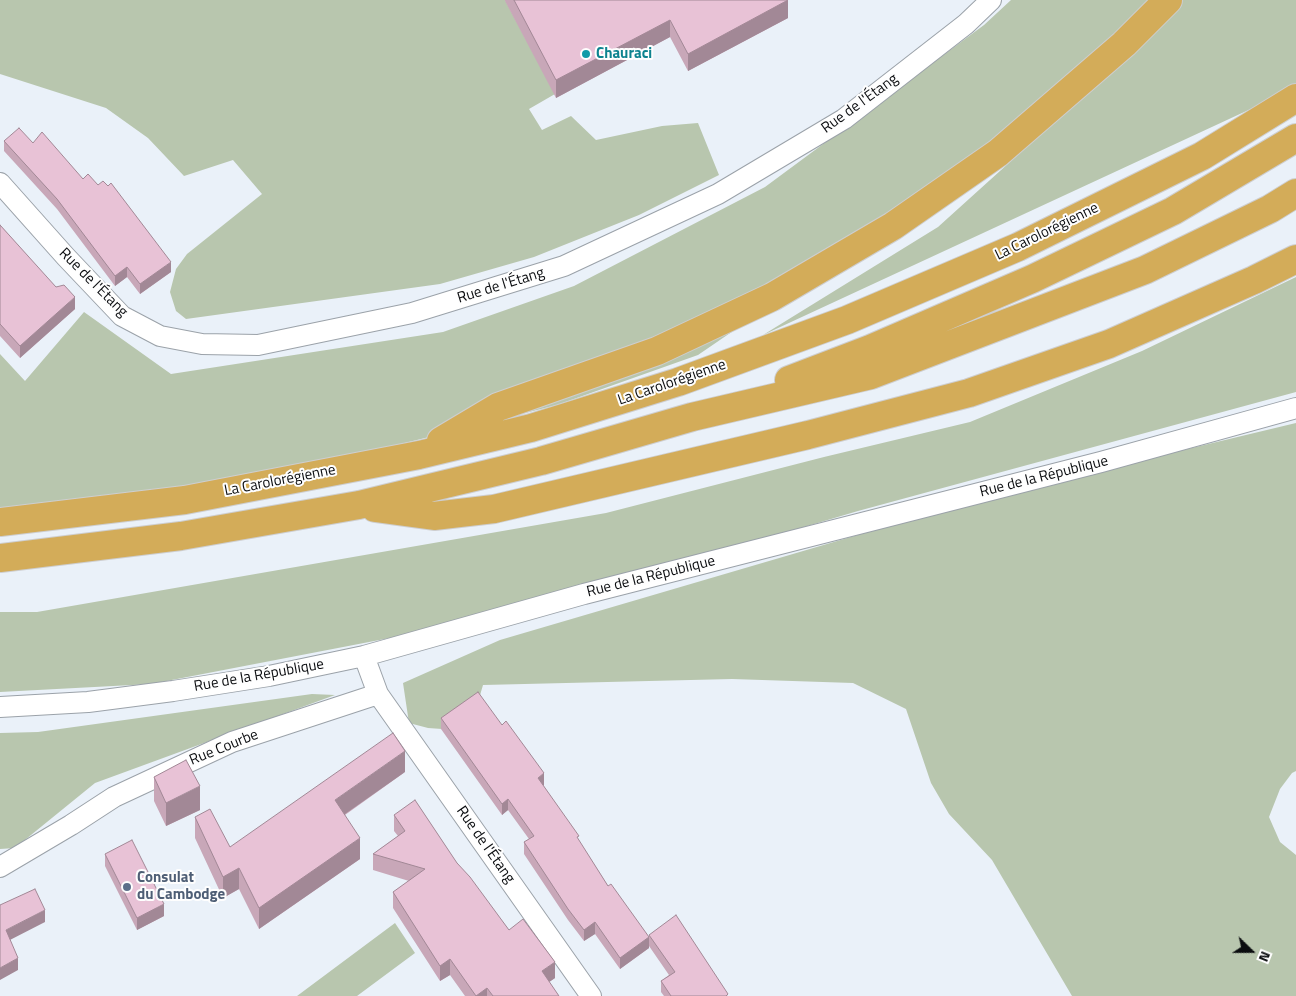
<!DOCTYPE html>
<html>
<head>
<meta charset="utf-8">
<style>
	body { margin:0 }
	#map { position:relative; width:1296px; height:996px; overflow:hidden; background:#eaf1f9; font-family:"Titillium Web",sans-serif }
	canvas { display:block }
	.north { position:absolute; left:1226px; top:926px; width:50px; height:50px; -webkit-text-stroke:4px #fefefe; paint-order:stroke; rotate:112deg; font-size:14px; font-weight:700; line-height:20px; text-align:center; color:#0a0c0f }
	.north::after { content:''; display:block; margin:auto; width:18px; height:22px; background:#0a0c0f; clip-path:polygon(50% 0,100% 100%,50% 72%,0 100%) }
</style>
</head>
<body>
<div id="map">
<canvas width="1296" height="996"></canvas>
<div class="north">N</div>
</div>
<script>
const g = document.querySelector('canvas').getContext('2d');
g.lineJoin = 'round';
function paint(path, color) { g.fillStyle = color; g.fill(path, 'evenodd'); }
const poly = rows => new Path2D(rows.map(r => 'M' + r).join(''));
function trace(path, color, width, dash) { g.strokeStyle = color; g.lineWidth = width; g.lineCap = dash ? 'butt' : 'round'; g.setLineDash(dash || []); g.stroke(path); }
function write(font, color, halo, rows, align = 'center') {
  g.font = font + ' "Titillium Web",sans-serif'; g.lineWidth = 4; g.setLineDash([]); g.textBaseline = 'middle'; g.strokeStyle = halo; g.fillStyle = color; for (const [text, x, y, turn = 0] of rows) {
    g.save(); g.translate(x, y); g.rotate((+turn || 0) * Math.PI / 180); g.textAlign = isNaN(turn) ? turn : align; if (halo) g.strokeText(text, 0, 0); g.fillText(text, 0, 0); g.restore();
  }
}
const green = poly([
	[0,0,505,0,555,94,529,109,542,130,571,116,596,140,662,126,698,123,719,175,639,215,534,257,440,284,186,319,176,311,170,292,176,269,187,254,262,194,233,160,184,176,148,138,106,108,0,74],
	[1011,0,1168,0,1095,68,853,249,698,355,557,405,361,454,0,521,0,354,25,381,84,312,171,374,443,332,574,286,765,187,984,25],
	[1181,0,1296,0,1296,88,763,335,938,227,1125,58],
	[1296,277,1296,392,858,511,504,616,151,684,0,692,0,612,37,612,606,513,824,457,970,422,1142,351],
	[1296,423,1296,771,1292,773,1280,789,1269,817,1280,842,1296,855,1296,996,1072,996,992,860,949,814,931,783,906,709,853,683,732,679,483,685,478,702,442,729,428,728,409,723,403,683,500,640,987,497],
	[312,694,335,695,95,783,15,848,0,849,0,733,38,732],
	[395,923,415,953,357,996,297,996]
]);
const minor = poly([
	[0,183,66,257,122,316,160,336,202,344,258,345,412,313,564,266,718,194,844,119,966,24,991,0],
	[364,656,378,694,591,996],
	[0,707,88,702,173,691,269,676,364,656,584,594,1101,462,1296,408],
	[0,867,71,825,114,797,232,742,378,694]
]);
const motorway = poly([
	[789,380,870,349,1032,279,1173,211,1296,138],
	[441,441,498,407,657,351,772,297,893,226,998,153,1124,44,1168,0],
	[375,508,434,516,494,509,808,435,969,393,1109,344,1254,280,1296,259],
	[0,522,185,500,419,455,531,428,678,382,847,320,1018,247,1202,156,1296,98],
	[0,558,181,536,359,505,541,461,692,417,871,375,1145,270,1270,209,1296,193]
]);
const wall = poly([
	[505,0,788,0,788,18,688,71,670,37,556,98,505,1],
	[4,141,33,143,83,179,171,272,140,294,127,277,115,286,57,209,4,151],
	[0,225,75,309,20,358,0,336],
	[441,718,544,785,543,785,608,886,649,937,649,935,728,996,664,996,661,992,661,981,669,975,649,946,649,948,620,969,595,934,584,941,568,920,524,854,524,842,529,839,508,810,502,815,441,729],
	[405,772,345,815,360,859,259,929,239,889,223,898,195,838,195,817,230,847],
	[154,777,200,810,166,826,154,801],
	[394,815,457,863,509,930,555,978,549,982,559,996,465,996,450,975,440,981,393,908,393,892,409,881,373,870,373,854,398,836,394,831],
	[105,854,164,916,137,930,105,866]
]);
const shadedWall = poly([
	[788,0,788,18,688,71,688,54],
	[670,20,670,37,556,98,556,80],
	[171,262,171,272,140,294,140,284],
	[127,267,127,277,115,286,115,276],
	[75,297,75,309,20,358,20,346],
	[405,751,405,772,335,821,335,800],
	[544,773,544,785,538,789,538,778],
	[200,786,200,810,166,826,166,803],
	[508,799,508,810,502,815,502,804],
	[360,838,360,859,259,929,259,908],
	[239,868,239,889,223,898,223,877],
	[164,904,164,916,137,930,137,918],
	[45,910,45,922,6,942,6,930],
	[595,922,595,934,584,941,584,930],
	[649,937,649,948,620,969,620,958],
	[18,958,18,970,0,980,0,968],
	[450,959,450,975,440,981,440,966],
	[555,962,555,978,542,987,542,971],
	[487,988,487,996,476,996]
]);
const building = poly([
	[514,0,788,0,688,54,670,20,556,80,514,0],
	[19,128,33,143,42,132,83,179,88,174,98,185,103,181,108,186,111,183,171,262,140,284,127,267,115,276,57,199,4,141,19,128],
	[0,225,56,287,64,285,75,297,20,346,0,324,0,225],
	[478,692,502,725,506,721,544,773,538,778,579,836,577,837,608,886,611,884,649,937,620,958,595,922,584,930,568,909,524,842,534,836,508,799,502,804,441,718,478,692],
	[393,733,405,751,335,800,360,838,259,908,239,868,223,877,195,817,210,809,230,847,393,733],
	[186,760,200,786,166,803,154,777,186,760],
	[415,800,457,863,470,877,509,930,523,919,555,962,542,971,559,996,493,996,487,988,476,996,450,959,440,966,393,892,425,869,373,854,405,831,394,815,415,800],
	[132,840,164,904,137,918,105,854,132,840],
	[35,889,45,910,6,930,18,958,0,968,0,905,35,889],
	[676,915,728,994,726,996,671,996,661,981,675,972,649,935,676,915]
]);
const markers = [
	[586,54,5,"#0f9aa8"],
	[127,887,5,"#5c6f8a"]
];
const cultureNames = [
	["Chauraci",596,54]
];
const streetNames = [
	["Rue de l'Étang",860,104,-36],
	["La Carolorégienne",1047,232,-26],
	["Rue de l'Étang",93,283,45],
	["Rue de l'Étang",501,286,-17],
	["La Carolorégienne",672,383,-19],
	["Rue de la République",1044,477,-14],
	["La Carolorégienne",280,481,-11],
	["Rue de la République",651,577,-14],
	["Rue de la République",259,676,-10],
	["Rue Courbe",224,748,-22],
	["Rue de l'Étang",485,845,55]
];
const serviceNames = [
	["Consulat",137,878],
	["du Cambodge",137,895]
];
paint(green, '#b8c6ae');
trace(minor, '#9ba2a9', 22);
trace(motorway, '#cececf', 30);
trace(minor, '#fff', 20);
trace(motorway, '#d3ac59', 28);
paint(wall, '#c8a7b8');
paint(shadedWall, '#a28896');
paint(building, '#e8c2d6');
trace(building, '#a28896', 1);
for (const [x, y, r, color] of markers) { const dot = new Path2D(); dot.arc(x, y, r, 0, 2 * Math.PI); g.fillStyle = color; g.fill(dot); trace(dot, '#fefefe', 2); }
write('bold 15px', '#0d838f', '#fefefe', cultureNames, 'left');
write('15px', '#0a0c0f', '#fefefe', streetNames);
write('bold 15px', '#4e5e75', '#fefefe', serviceNames, 'left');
</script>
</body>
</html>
